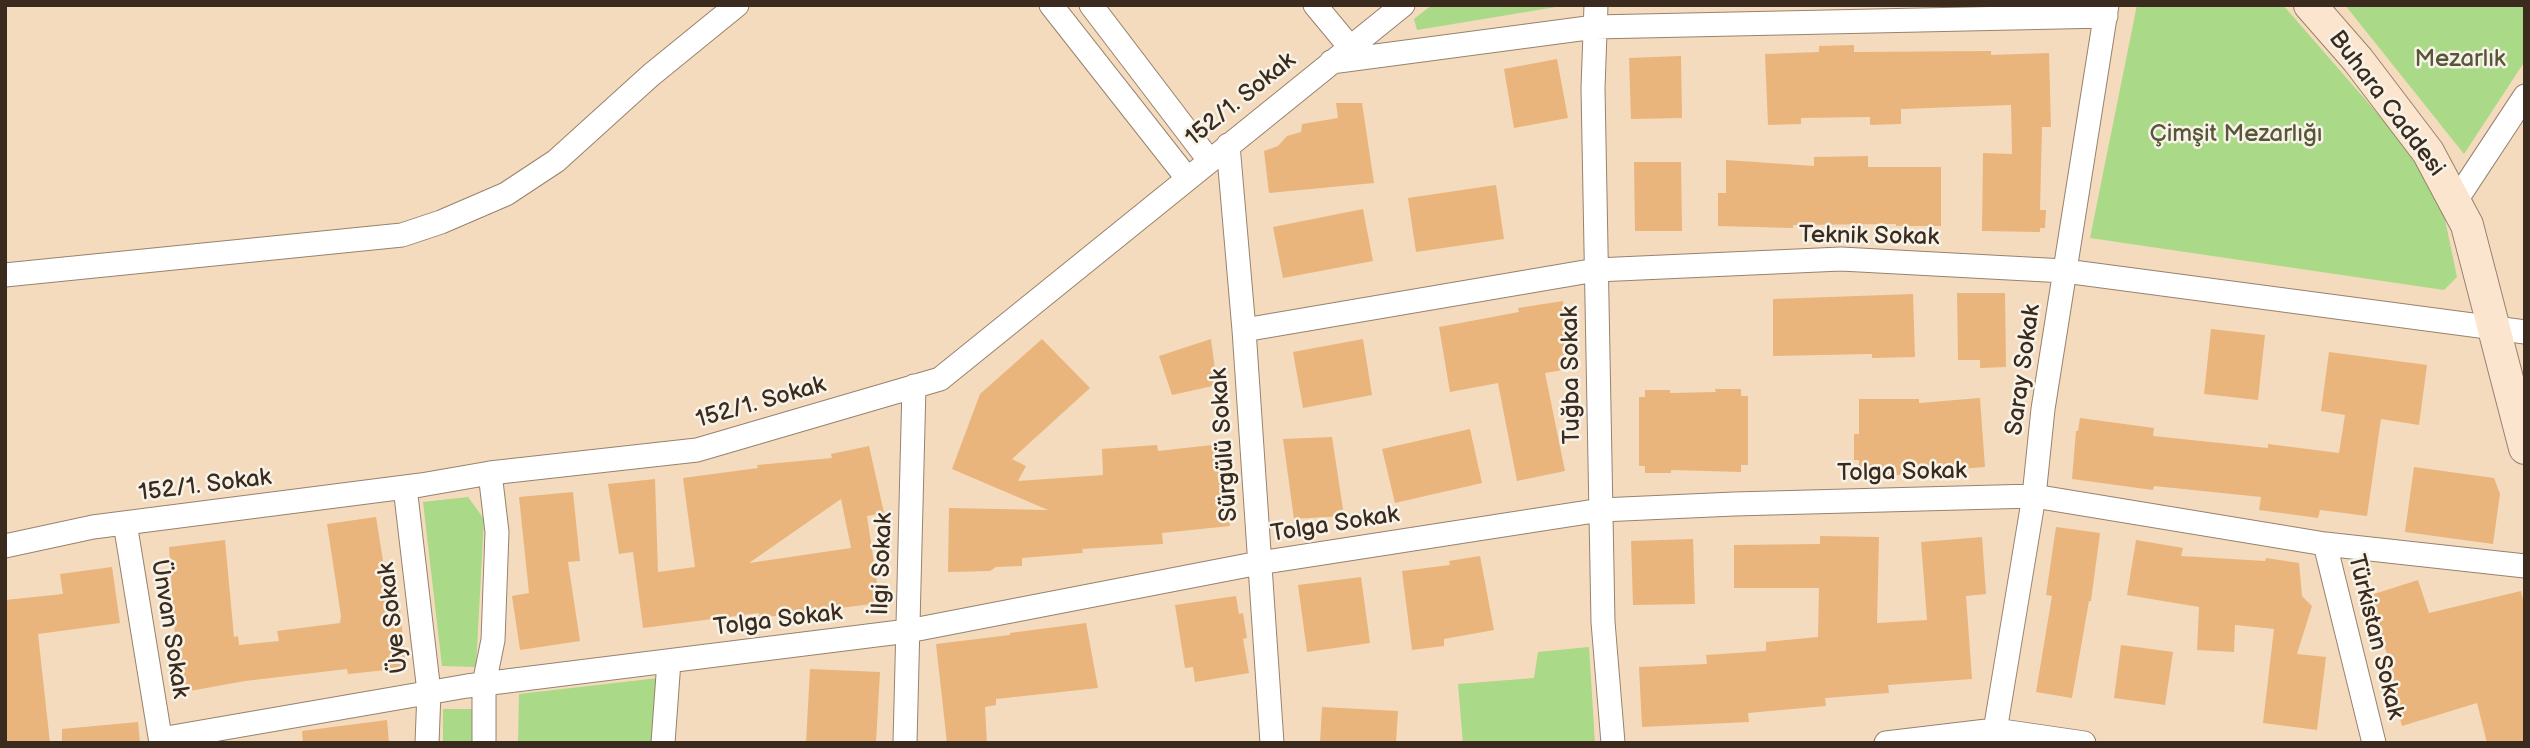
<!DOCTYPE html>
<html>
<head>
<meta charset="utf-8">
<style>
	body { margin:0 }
	#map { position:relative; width:2530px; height:748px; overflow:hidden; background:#f4dbbe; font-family:"Balsamiq Sans",sans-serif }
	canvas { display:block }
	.frame { position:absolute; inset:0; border:7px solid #3b2a1e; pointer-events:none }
</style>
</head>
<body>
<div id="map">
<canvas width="2530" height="748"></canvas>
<div class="frame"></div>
</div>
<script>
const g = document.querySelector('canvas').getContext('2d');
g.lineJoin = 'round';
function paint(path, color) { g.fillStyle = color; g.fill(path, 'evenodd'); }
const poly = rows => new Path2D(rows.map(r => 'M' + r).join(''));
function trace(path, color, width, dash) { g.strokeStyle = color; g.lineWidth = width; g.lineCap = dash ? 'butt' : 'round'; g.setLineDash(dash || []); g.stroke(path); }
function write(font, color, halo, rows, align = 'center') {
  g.font = font + ' "Balsamiq Sans",sans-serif'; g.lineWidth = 5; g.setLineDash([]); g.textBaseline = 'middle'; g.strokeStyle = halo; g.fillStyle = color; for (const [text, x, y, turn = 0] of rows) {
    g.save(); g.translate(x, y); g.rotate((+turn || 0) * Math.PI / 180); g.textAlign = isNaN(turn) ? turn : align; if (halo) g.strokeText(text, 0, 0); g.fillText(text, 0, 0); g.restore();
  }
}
const green = poly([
	[1432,5,1568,5,1417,30,1414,19],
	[2137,5,2283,5,2411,152,2443,210,2457,277,2444,290,2090,238],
	[2345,5,2525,5,2525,61,2464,154],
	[468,497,484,519,476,667,442,666,423,502],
	[1589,647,1595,743,1463,743,1458,684,1534,678,1538,652],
	[658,678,654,743,518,743,519,694],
	[443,709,476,709,475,743,443,743]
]);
const building = poly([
	[1854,45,1854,52,1991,51,1991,55,2049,53,2051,127,2042,127,2040,210,2046,210,2045,228,2040,228,2040,232,1982,231,1983,153,2012,154,2011,105,1901,109,1901,124,1870,125,1870,117,1801,118,1801,124,1768,125,1765,54,1819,52,1819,46],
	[1681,56,1682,118,1631,119,1629,58],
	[1557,59,1568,118,1514,128,1504,69],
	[1336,103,1362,103,1374,183,1269,193,1264,151,1278,146,1287,136,1301,132,1302,124,1338,118],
	[1868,156,1868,167,1941,167,1941,226,1896,226,1896,224,1793,225,1793,228,1718,226,1718,193,1726,193,1726,160,1814,166,1814,157],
	[1634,162,1681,162,1682,231,1635,231],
	[1496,185,1504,239,1416,252,1408,198],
	[1363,209,1373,261,1283,278,1273,227],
	[1957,293,2005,293,2006,367,1980,368,1980,360,1958,360],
	[1913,294,1915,357,1872,358,1872,354,1773,356,1773,299],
	[1563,301,1575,368,1545,373,1565,471,1517,481,1498,383,1450,392,1439,327,1519,312,1518,308],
	[2211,329,2265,335,2258,400,2204,394],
	[1042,339,1090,388,1012,459,1026,466,1018,481,1103,475,1102,449,1157,445,1158,451,1221,444,1230,526,1162,533,1163,544,1082,549,1083,553,1022,558,1022,566,996,567,990,571,948,572,949,508,1048,510,952,469,980,394],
	[1211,339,1217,385,1172,395,1159,356],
	[1363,339,1372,395,1303,408,1293,352],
	[2329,352,2427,365,2419,425,2381,419,2367,516,2320,510,2318,518,2259,510,2261,497,2154,486,2153,490,2072,479,2076,431,2078,431,2080,418,2154,428,2153,436,2268,448,2268,444,2339,453,2345,415,2321,411],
	[1715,389,1741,389,1741,396,1748,396,1748,465,1741,465,1741,472,1671,470,1671,473,1645,473,1645,466,1639,466,1639,397,1645,397,1645,390,1670,390,1670,393,1716,392],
	[1980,398,1985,467,1919,472,1919,475,1859,475,1859,460,1854,460,1854,434,1859,434,1859,399,1919,399,1919,403],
	[1470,429,1482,483,1395,503,1382,449],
	[1332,437,1344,516,1294,519,1283,439],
	[869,446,884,513,867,516,880,603,759,618,759,613,643,628,633,552,619,554,608,484,655,479,658,572,695,567,683,478,758,468,757,465,832,458,831,454],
	[841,499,851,548,749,563],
	[2414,467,2494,478,2500,494,2493,544,2405,532],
	[573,492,580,561,568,562,580,641,520,650,512,596,529,593,519,497],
	[376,517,391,610,400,609,406,668,348,674,347,669,245,681,184,692,175,636,169,547,225,540,234,637,238,636,239,645,279,641,277,631,340,623,341,616,327,524],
	[2056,527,2100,533,2091,601,2089,601,2072,698,2036,692,2052,596,2046,595],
	[1820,536,1879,537,1877,623,1927,620,1921,542,1982,537,1986,594,1966,596,1972,679,1888,685,1889,693,1825,698,1826,706,1748,713,1749,722,1642,727,1639,667,1707,664,1706,655,1766,651,1766,642,1818,637,1819,588,1734,588,1734,545,1820,544],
	[1693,539,1695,604,1633,605,1631,541],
	[2136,540,2183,548,2181,556,2265,561,2266,558,2299,563,2302,596,2312,606,2297,654,2326,657,2317,730,2263,723,2274,629,2235,625,2234,652,2197,650,2199,607,2127,595],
	[1480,556,1494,630,1444,639,1444,646,1412,650,1402,571,1450,565,1449,561],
	[112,567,120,623,38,634,50,743,5,743,5,600,63,594,60,574],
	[1361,577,1370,643,1307,652,1298,585],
	[2418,580,2429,613,2521,591,2525,609,2525,743,2487,743,2477,703,2402,726,2388,677,2394,675,2368,596],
	[1236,596,1239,614,1243,613,1247,638,1243,639,1249,673,1195,682,1193,667,1185,668,1175,605],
	[1086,623,1098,688,996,699,996,705,985,707,987,743,947,743,936,644,1010,635,1010,633],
	[2121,645,2173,652,2165,705,2114,698],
	[810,669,880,672,876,743,806,743],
	[1322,707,1398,711,1396,743,1320,743],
	[387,720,389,743,303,743,302,731],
	[138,722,140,743,62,743,62,729]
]);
const minor = poly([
	[1051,5,1187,178],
	[1091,5,1209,160],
	[1315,5,1349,46],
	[1596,5,1593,88,1603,622,1613,743],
	[1331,62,1595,27,2106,16],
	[1228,145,1244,330,1272,743],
	[2455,202,2525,96],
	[5,275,402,235,441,222,506,194,556,161,651,75,737,5],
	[1244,330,1596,270,1841,259,2065,271,2525,332],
	[405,487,429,692,427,743],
	[125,523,161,743],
	[2325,544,2374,743],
	[5,546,93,527,421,485,490,473,697,450,940,379,1403,5],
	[161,739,467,686,908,631,1259,563,1601,510,1734,504,2034,496,2325,544,2525,566],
	[484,743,484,684,493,640,497,532,490,473],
	[663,743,669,661],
	[905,743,914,386],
	[1886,743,1995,730,2084,743],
	[1993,743,2034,496,2043,409,2107,5]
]);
const secondary = poly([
	[2310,5,2358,60,2428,152,2467,225,2525,448]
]);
const parkNames = [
	["Mezarlık",2460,60],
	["Çimşit Mezarlığı",2236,135]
];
const streetNames = [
	["152/1. Sokak",1241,100,-39],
	["Buhara Caddesi",2386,104,53],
	["Teknik Sokak",1869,237,1],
	["Saray Sokak",2024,370,-82],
	["Tuğba Sokak",1572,375,-91],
	["152/1. Sokak",761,403,-16],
	["Sürgülü Sokak",1225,445,-94],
	["Tolga Sokak",1902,473,-1],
	["152/1. Sokak",205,486,-7],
	["Tolga Sokak",1335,525,-9],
	["İlgi Sokak",883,564,-88],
	["Üye Sokak",394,618,-97],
	["Tolga Sokak",778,621,-7],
	["Ünvan Sokak",169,629,81],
	["Türkistan Sokak",2375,637,76]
];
paint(green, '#aad987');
paint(building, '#e9b57c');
trace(minor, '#98826e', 25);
trace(secondary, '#98826e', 34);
trace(minor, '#fff', 23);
trace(secondary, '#fbe5cf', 32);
write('24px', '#575638', '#f7f3e8', parkNames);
write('24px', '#3b2a1e', '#f7f3e8', streetNames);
</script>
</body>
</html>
